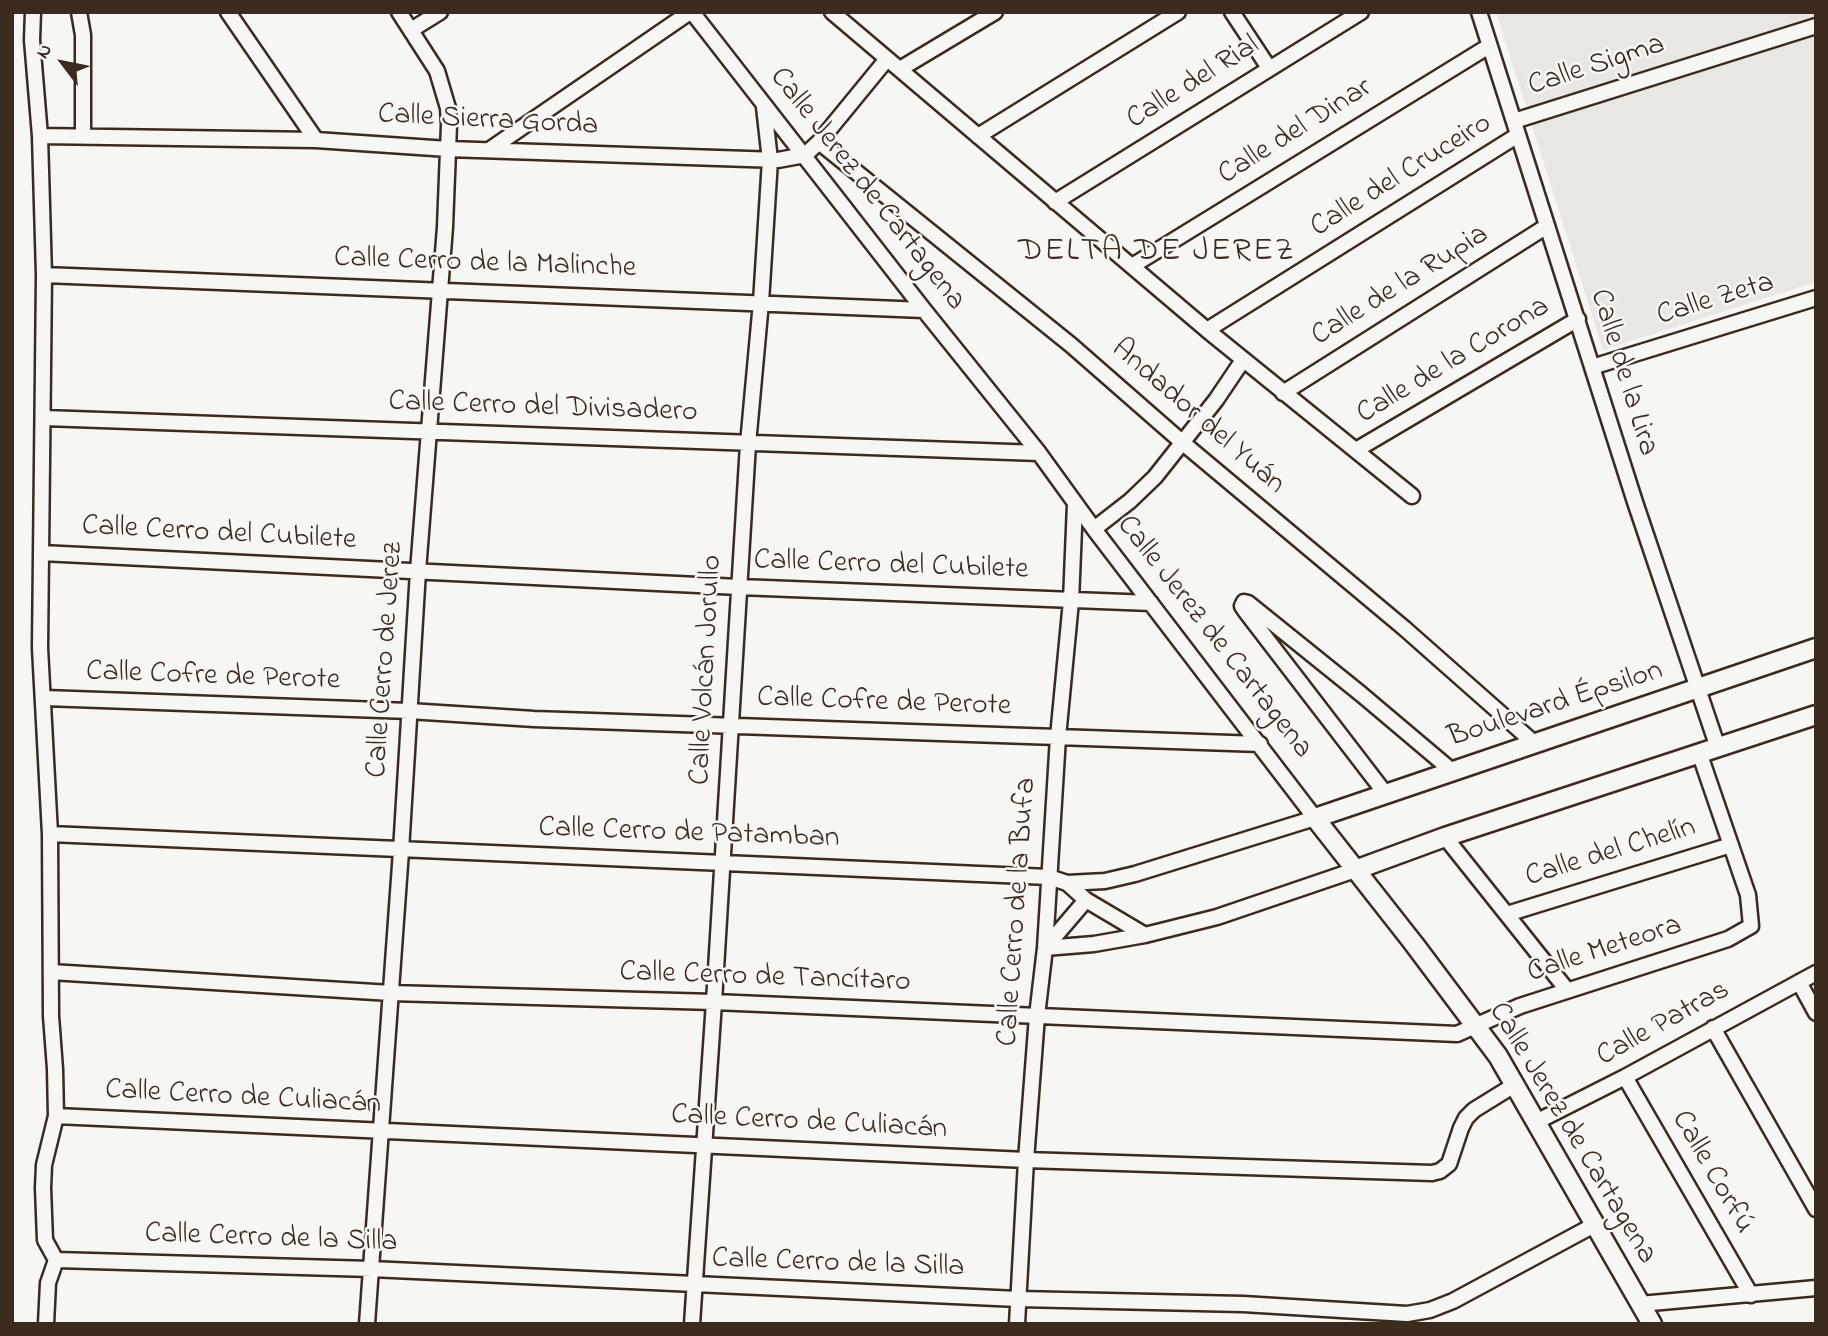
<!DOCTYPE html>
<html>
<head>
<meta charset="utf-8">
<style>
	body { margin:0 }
	#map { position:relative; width:1828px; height:1336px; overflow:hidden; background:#f6f6f2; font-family:"Indie Flower",sans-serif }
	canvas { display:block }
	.frame { position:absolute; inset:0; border:14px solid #3b2a1e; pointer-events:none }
	.north { position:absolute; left:28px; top:28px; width:70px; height:70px; -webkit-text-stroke:5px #f6f6f2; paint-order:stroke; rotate:302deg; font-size:19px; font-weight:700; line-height:28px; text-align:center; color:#3b2a1e }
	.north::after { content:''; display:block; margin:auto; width:24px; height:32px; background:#3b2a1e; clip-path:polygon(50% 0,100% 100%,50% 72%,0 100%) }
</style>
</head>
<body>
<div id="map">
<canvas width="1828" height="1336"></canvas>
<div class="frame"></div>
<div class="north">N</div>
</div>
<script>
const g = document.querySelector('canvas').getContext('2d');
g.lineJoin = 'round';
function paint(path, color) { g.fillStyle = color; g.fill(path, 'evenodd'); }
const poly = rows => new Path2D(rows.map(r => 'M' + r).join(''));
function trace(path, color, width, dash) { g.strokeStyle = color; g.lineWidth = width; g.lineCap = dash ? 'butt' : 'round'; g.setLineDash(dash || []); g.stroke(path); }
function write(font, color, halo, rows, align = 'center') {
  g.font = font + ' "Indie Flower",sans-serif'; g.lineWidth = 5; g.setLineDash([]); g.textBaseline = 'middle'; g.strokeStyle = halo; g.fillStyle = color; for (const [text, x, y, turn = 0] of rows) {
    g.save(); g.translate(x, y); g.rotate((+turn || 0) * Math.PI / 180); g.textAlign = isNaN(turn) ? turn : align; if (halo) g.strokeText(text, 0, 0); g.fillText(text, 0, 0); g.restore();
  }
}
const built = poly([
	[1496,12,1816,12,1816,282,1603,350]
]);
const minor = poly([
	[33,12,32,40,40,136,44,275,40,648,50,834,51,1016,55,1069,56,1116,44,1165,43,1188,45,1240,56,1260,48,1283,46,1324],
	[79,12,83,35,83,136],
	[228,12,316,140],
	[832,12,1207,330,1412,496],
	[1232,12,1269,68],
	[1479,12,1635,502,1718,748],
	[411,30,440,12],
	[900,69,995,12],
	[1514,121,1816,26],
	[40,136,316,140,448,149,778,160,805,155,819,142,887,59],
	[978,136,1178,12],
	[819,142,1071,345,1183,443,1404,628,1533,742],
	[489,150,690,12],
	[1055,202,1361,12],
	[1132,266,1489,46],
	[44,275,924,310],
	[1207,330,1518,135],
	[1592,367,1816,298],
	[1283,393,1547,226],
	[44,418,1039,453],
	[1356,450,1578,319],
	[1094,529,1130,501,1155,477,1216,400,1243,360],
	[41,553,739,587,1151,603],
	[45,698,409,711,534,719,1260,744],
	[1385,793,1246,612,1242,606,1244,602,1248,603,1361,694,1451,770],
	[50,834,1049,877,1067,883,1105,881,1135,874,1315,818,1094,529,1039,453,924,310,692,12],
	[1445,837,1567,990],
	[1067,883,1086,900,1145,935],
	[1507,914,1731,845],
	[1045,948,1094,944,1145,935,1217,917,1355,870],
	[1045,948,1086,900],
	[51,972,391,993,714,1002,1457,1034,1520,1006,1728,939,1751,926,1748,895,1700,755],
	[1799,982,1816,1013],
	[1713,1028,1816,1209],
	[1625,1077,1751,1295],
	[56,1116,1026,1160,1432,1173,1440,1171,1449,1164,1461,1128,1466,1118,1474,1110,1516,1084],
	[1536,1122,1625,1077,1816,973],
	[56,1260,371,1269,1018,1299,1243,1304,1407,1314,1430,1310,1453,1301,1596,1224],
	[1640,1304,1816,1288],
	[367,1324,401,851,418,571,445,227,449,125,448,108,437,71,399,12],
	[692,1324,714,1002,748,444,761,302,770,160,764,107],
	[1017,1324,1026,1160,1037,1016,1045,948,1058,737,1071,601,1075,504]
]);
const tertiary = poly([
	[1355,870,1445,837,1816,715],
	[1652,1324,1498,1056,1414,944,1315,818,1816,648]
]);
const streetNames = [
	["Calle Sigma",1597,67,-18],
	["Calle del Rial",1194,84,-32],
	["Calle Sierra Gorda",488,122,3],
	["Calle del Dinar",1296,133,-32],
	["Calle del Cruceiro",1402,177,-32],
	["Calle Jerez de Cartagena",866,190,52],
	["Calle Cerro de la Malinche",485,265,2],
	["Calle de la Rupia",1401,287,-32],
	["Calle Zeta",1716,301,-17],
	["Calle de la Corona",1454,362,-31],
	["Calle de la Lira",1622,373,73],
	["Calle Cerro del Divisadero",543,409,2],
	["Andador del Yuán",1197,418,41],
	["Calle Cerro del Cubilete",219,535,3],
	["Calle Cerro del Cubilete",891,567,2],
	["Calle Jerez de Cartagena",1213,638,52],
	["Calle Cerro de Jerez",387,660,-86],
	["Calle Volcán Jorullo",708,670,-87],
	["Calle Cofre de Perote",213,678,2],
	["Calle Cofre de Perote",884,704,2],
	["Boulevard Épsilon",1556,706,-18],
	["Calle Cerro de Patamban",689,835,2],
	["Calle del Chelín",1611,854,-17],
	["Calle Cerro de la Bufa",1019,912,-86],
	["Calle Meteora",1605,951,-18],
	["Calle Cerro de Tancítaro",765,979,2],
	["Calle Patras",1664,1025,-29],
	["Calle Cerro de Culiacán",243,1099,3],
	["Calle Cerro de Culiacán",809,1124,3],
	["Calle Jerez de Cartagena",1571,1134,59],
	["Calle Corfú",1711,1173,60],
	["Calle Cerro de la Silla",271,1240,2],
	["Calle Cerro de la Silla",838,1265,2]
];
const quarterNames = [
	["DELTA DE JEREZ",1157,254]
];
paint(built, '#e8e7e2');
trace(minor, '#3b2a1e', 19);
trace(tertiary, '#3b2a1e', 23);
trace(minor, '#f6f6f2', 14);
trace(tertiary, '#f6f6f2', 18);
write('30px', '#3b2a1e', '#f6f6f2', streetNames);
g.letterSpacing = '2px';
write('33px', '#3b2a1e', '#f6f6f2', quarterNames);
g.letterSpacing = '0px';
</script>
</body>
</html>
